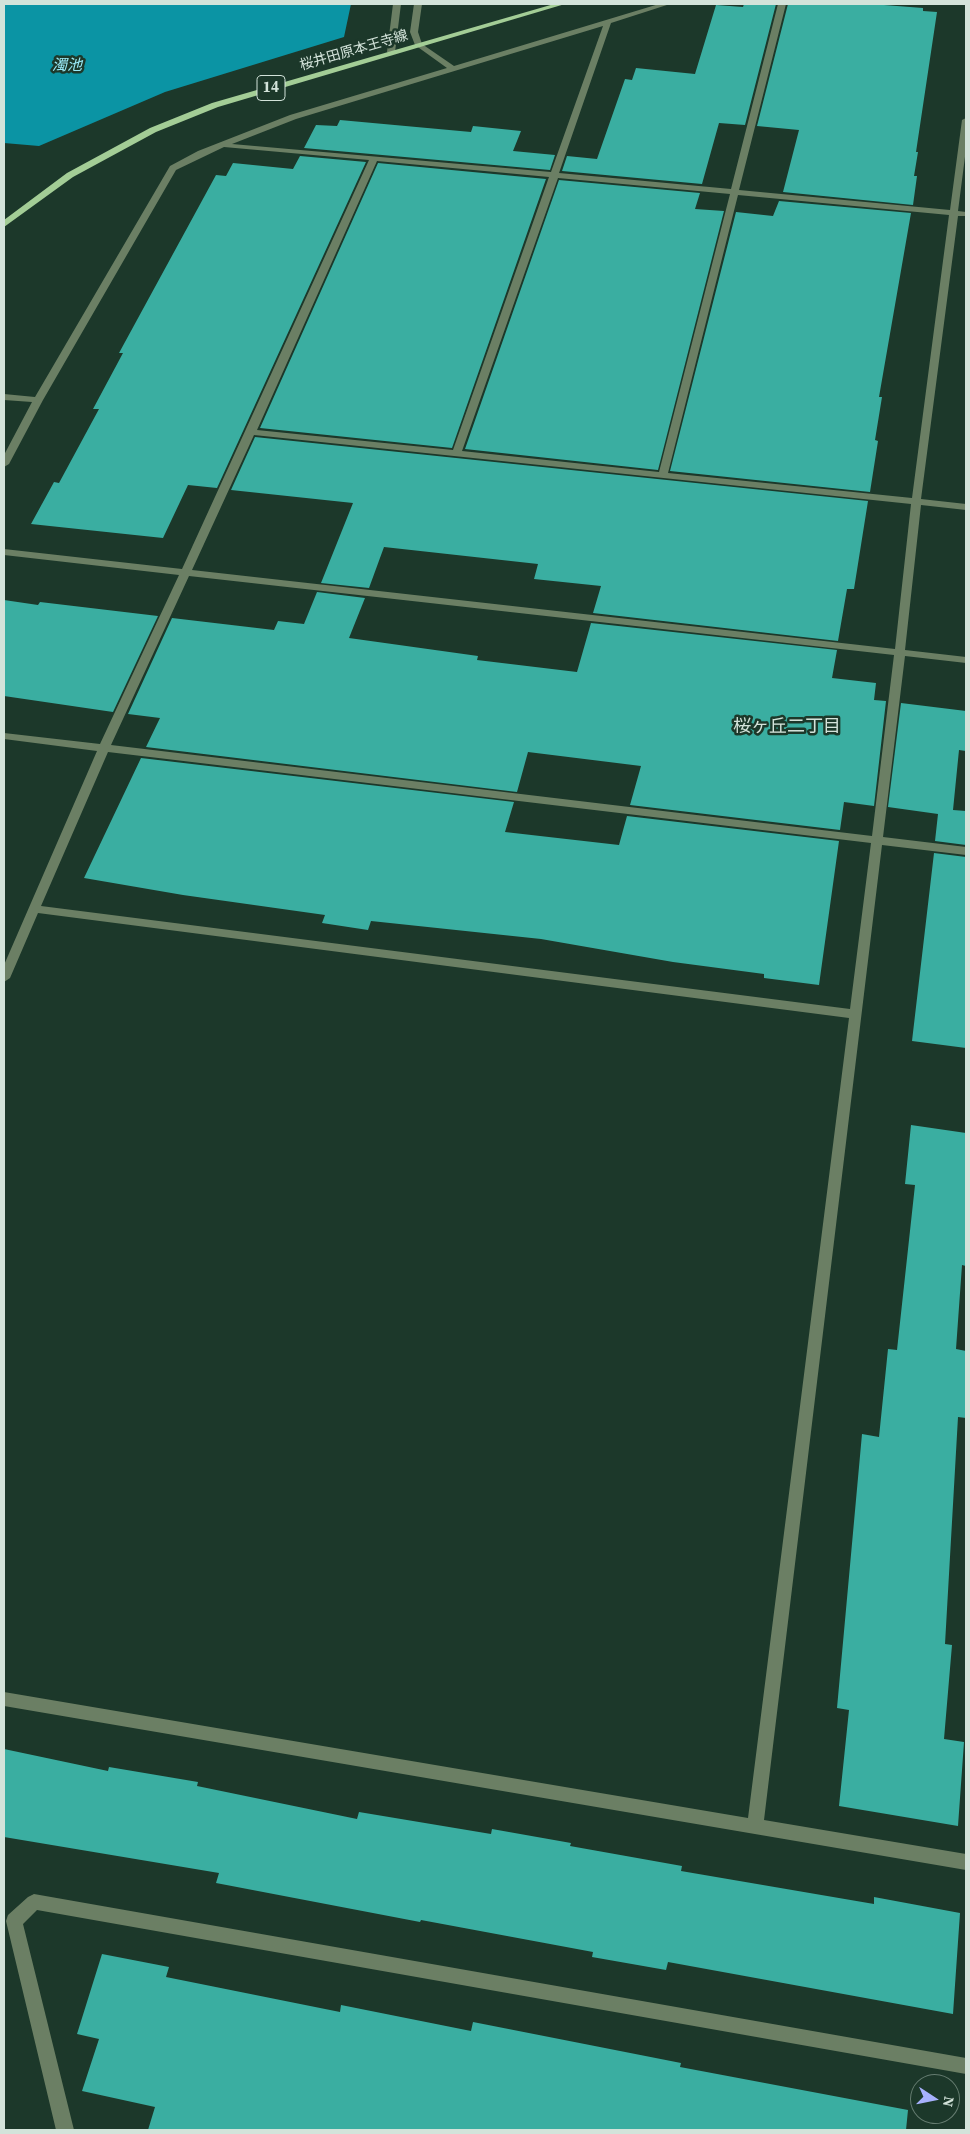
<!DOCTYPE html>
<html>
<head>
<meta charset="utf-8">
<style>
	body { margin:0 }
	#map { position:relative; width:970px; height:2134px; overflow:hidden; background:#1c382a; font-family:"Source Serif 4",serif }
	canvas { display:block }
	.frame { position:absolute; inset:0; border:5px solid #d3e3da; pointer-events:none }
	.north { position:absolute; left:910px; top:2074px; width:50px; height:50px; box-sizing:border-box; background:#1c382a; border:1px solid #657c70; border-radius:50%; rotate:101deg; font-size:14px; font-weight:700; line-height:20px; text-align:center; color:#d3e3da }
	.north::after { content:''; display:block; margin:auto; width:18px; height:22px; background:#a7b1fc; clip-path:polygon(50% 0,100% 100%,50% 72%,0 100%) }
</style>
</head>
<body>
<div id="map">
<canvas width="970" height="2134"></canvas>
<div class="frame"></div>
<div class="north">N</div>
</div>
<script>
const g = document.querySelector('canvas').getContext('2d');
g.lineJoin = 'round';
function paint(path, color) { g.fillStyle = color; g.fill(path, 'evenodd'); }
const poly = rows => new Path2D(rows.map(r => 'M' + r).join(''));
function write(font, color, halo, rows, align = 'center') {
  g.font = font + ' "Source Serif 4","Noto Sans JP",serif'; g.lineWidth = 5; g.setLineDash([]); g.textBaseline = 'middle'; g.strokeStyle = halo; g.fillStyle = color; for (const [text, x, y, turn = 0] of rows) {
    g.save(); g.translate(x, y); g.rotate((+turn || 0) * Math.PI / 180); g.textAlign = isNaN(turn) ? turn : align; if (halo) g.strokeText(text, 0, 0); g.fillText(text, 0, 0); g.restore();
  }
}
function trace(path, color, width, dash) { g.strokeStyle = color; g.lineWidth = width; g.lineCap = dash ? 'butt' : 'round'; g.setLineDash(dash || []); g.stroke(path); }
const water = poly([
	[4,4,351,4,344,37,165,92,39,146,4,143]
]);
const building = poly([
	[744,4,776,4,745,125,719,123,702,184,562,171,567,156,597,159,625,79,632,80,636,68,695,74,716,5,743,7],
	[788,4,871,4,923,8,923,11,937,12,916,152,918,152,914,176,917,176,913,205,783,192,799,130,757,126],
	[340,120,471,132,473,126,521,131,513,151,555,155,550,170,304,148,316,125,337,126],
	[300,156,366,162,217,488,188,485,163,538,31,524,54,482,59,483,99,409,93,409,123,353,119,353,216,175,226,176,233,163,293,169],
	[378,163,546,179,452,448,260,428],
	[559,180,700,193,695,209,724,211,658,470,465,449],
	[779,201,911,213,879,397,882,397,875,440,878,441,870,492,670,471,736,212,773,216],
	[255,437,868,501,854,589,847,589,838,641,593,613,601,586,534,579,538,564,384,547,369,588,321,583,353,503,231,490],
	[317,592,365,598,349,638,478,656,477,660,577,672,591,623,837,650,832,678,876,683,874,700,886,701,874,806,844,802,840,830,630,805,641,766,528,752,517,792,146,747,160,718,128,714,172,618,274,630,278,621,304,624],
	[4,600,38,605,40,602,158,616,113,712,4,696],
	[901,703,966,711,966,751,959,750,953,810,966,811,966,845,935,841,938,814,888,807],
	[141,758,514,802,505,832,619,845,627,816,839,841,819,985,764,978,764,974,673,962,541,939,371,921,368,930,322,923,325,915,183,895,84,878],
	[934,853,966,857,966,1048,912,1041],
	[911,1125,966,1133,966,1266,962,1265,956,1349,966,1351,966,1418,958,1417,945,1644,952,1645,944,1739,964,1742,958,1826,839,1806,849,1710,837,1708,862,1434,879,1437,888,1349,897,1350,915,1185,905,1184],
	[4,1749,108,1771,109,1767,198,1782,197,1786,357,1819,359,1812,491,1834,492,1829,571,1843,570,1846,682,1866,681,1871,874,1904,874,1897,960,1913,953,2014,668,1962,666,1970,592,1957,593,1952,421,1920,420,1922,216,1883,219,1873,4,1837],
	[102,1954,169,1967,166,1977,340,2012,341,2005,471,2031,473,2022,681,2063,680,2067,908,2110,906,2130,148,2130,155,2107,82,2091,99,2039,77,2034]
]);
const minor = poly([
	[393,4,401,4,395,52,391,54,387,52,393,4],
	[414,4,422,4,418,32,422,44,454,66,659,4,670,4,611,23,559,173,731,189,778,4,786,4,739,190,950,210,962,120,966,118,966,149,958,211,966,212,966,216,958,216,921,499,966,504,966,510,921,505,905,650,966,657,966,663,905,656,883,837,966,847,966,855,882,845,764,1820,966,1854,966,1870,4,1706,4,1692,748,1818,849,1018,38,913,10,978,4,982,4,965,97,751,4,739,4,733,100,744,179,575,4,555,4,549,182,569,369,160,224,147,176,170,43,400,9,464,4,467,4,455,32,402,4,400,4,394,35,397,170,166,198,151,290,115,447,68,415,45,410,32,414,4],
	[603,26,551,172,232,144,296,119,603,26],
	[377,161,549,177,453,450,257,430,377,161],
	[558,178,730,194,659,472,462,451,558,178],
	[738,195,949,215,912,498,668,473,738,195],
	[254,435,911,504,895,649,192,570,254,435],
	[189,576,894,655,872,836,111,745,189,576],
	[108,752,871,843,850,1009,41,906,108,752],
	[34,1894,966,2058,966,2074,37,1910,23,1924,74,2130,56,2130,6,1921,8,1915,28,1897,34,1894]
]);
const major = poly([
	[554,4,565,4,218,107,156,132,73,177,4,227,4,220,67,173,150,128,212,103,554,4]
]);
const farStreetnames = [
	["桜井田原本王寺線",354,51,-16]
];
const farWaternames = [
	["濁池",67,66]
];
const shields = [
	[271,88,28]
];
const shieldNames = [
	["14",271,88]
];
const neighbourhoodNames = [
	["桜ヶ丘二丁目",787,727]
];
paint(water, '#0b94a4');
paint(building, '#3aaea1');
paint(minor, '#6b7f64');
paint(major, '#a3cd96');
write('14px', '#d3e3da', '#1c382a', farStreetnames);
write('italic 15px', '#9aeaf7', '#1c382a', farWaternames);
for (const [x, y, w] of shields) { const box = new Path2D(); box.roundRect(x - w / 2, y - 12.5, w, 25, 4); g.fillStyle = '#1c382a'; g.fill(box); trace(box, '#d3e3da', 1); }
write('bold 15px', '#d3e3da', null, shieldNames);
write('18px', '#d3e3da', '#1c382a', neighbourhoodNames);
</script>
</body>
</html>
